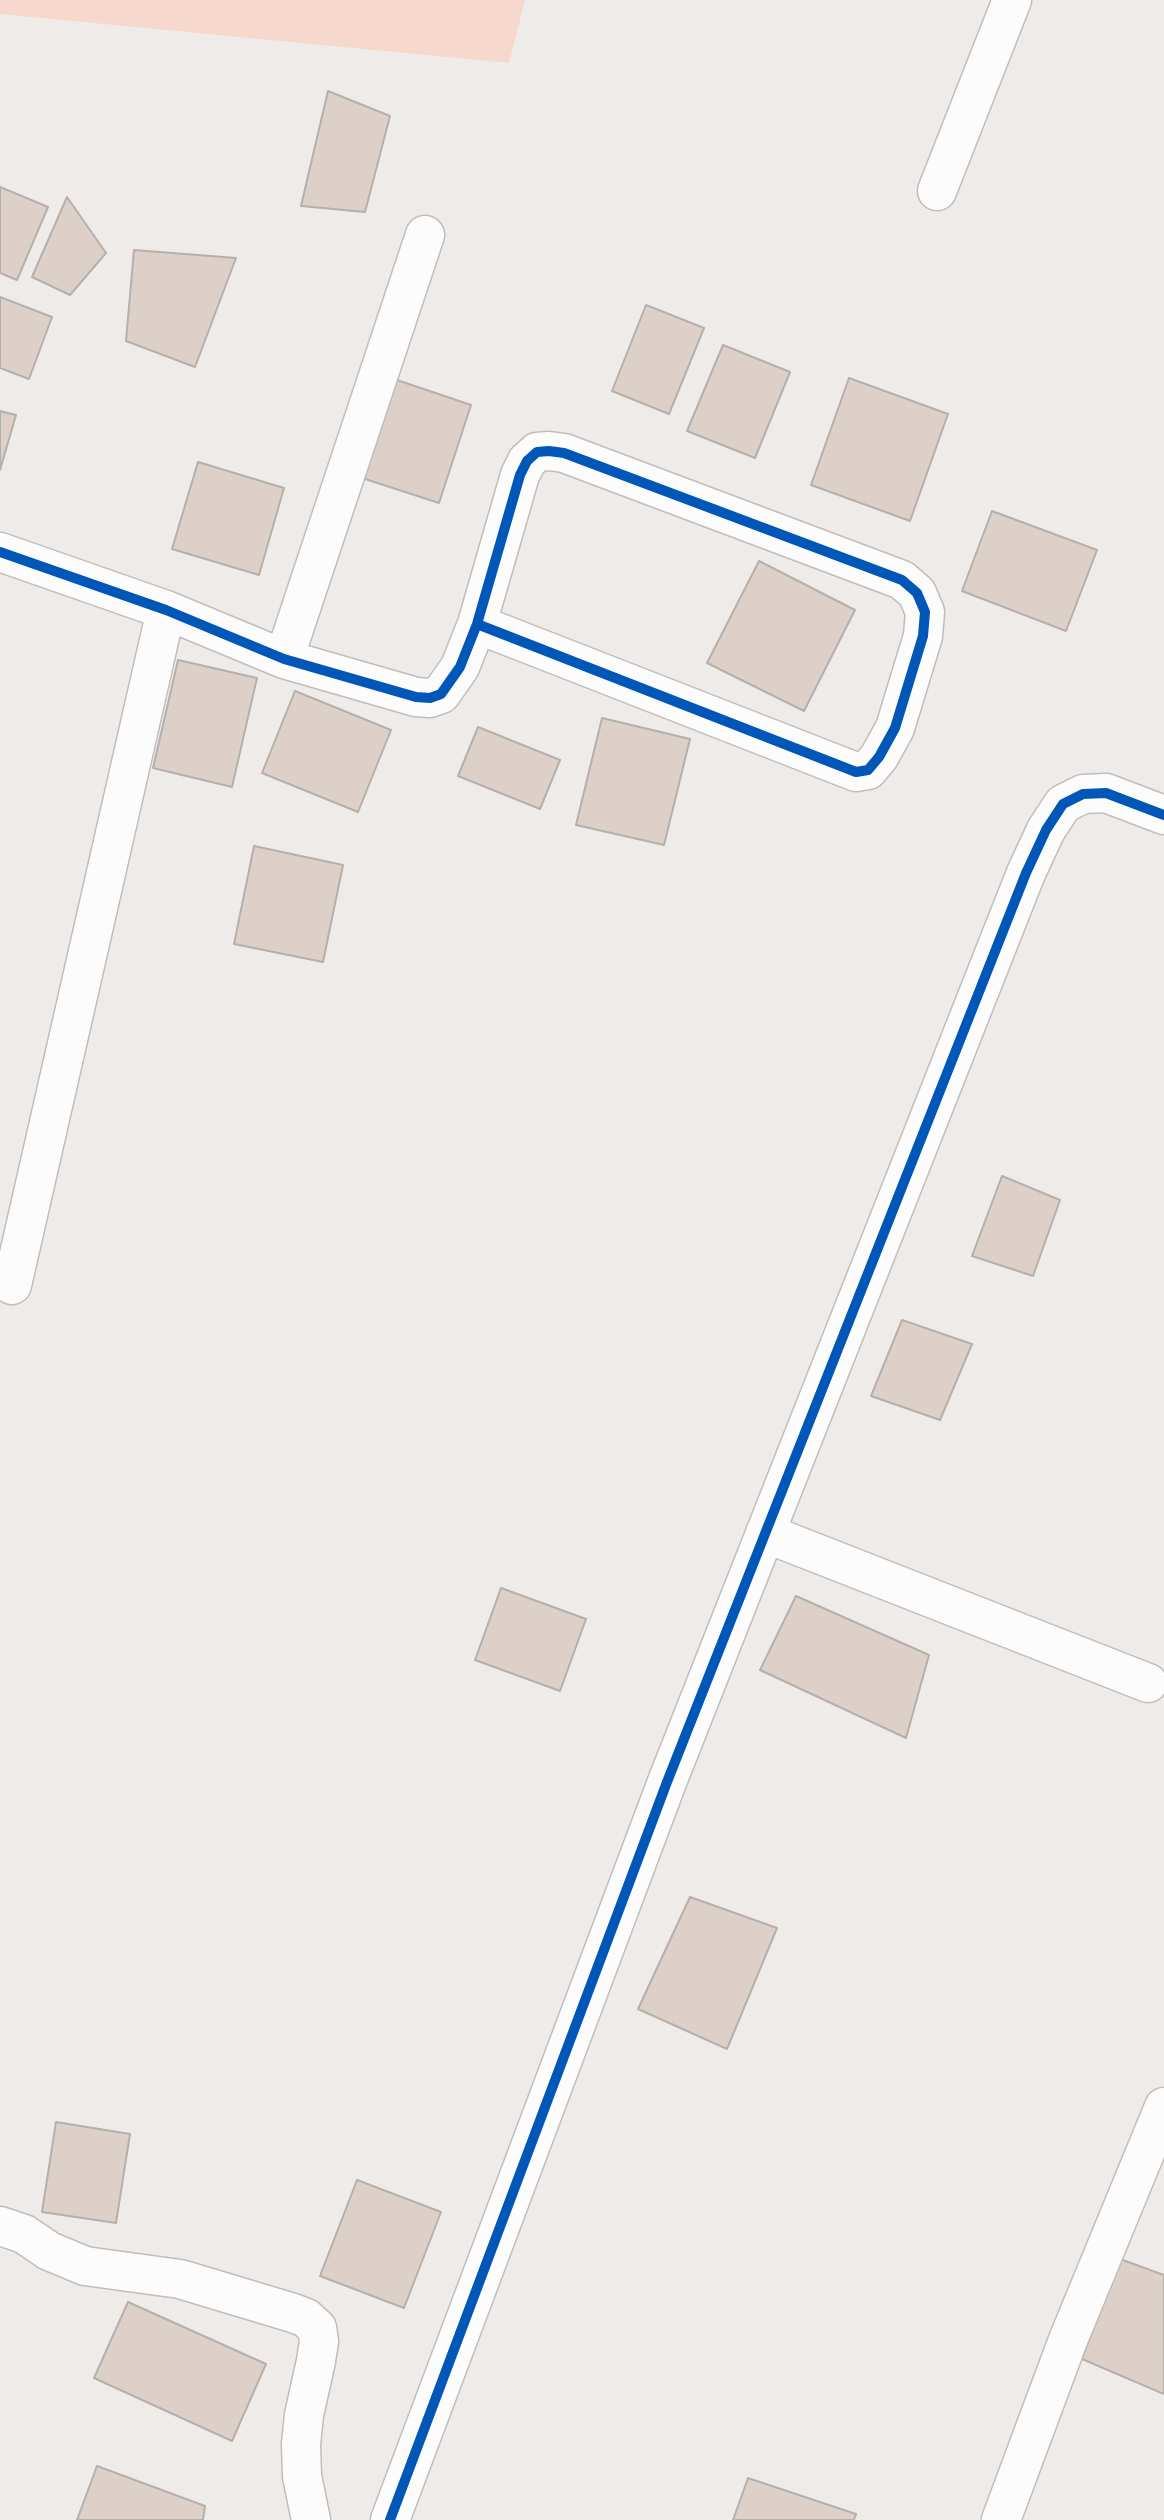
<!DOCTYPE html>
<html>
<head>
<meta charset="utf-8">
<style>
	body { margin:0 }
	canvas { display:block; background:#efebe9 }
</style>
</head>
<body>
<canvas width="1164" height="2520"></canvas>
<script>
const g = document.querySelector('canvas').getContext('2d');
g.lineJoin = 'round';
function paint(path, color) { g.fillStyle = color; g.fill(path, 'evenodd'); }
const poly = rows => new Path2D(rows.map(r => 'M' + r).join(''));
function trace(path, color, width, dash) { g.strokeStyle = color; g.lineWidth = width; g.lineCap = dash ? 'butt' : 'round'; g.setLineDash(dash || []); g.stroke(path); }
const green = poly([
	[0,0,525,0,509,63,0,14]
]);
const building = poly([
	[328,91,390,116,365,212,301,206,328,91],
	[0,187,48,207,17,280,0,273,0,187],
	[67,197,106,253,70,295,32,277,67,197],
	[134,250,236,258,195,367,126,341,134,250],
	[0,297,52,317,29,379,0,368,0,297],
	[646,305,704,328,669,414,612,391,646,305],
	[723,345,790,372,755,458,687,431,723,345],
	[849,378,948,414,910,521,811,485,849,378],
	[394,379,471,405,439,503,362,478,394,379],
	[0,411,16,415,0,470,0,411],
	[198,462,284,488,259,575,172,549,198,462],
	[992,511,1097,550,1066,631,962,591,992,511],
	[759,561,855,610,804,711,707,663,759,561],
	[178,660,257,678,232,787,153,768,178,660],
	[295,691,391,730,358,812,262,773,295,691],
	[602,718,690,739,664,845,576,825,602,718],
	[478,727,560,760,540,809,458,776,478,727],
	[254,846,343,865,323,962,234,944,254,846],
	[1002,1176,1060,1200,1033,1276,972,1256,1002,1176],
	[902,1320,972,1344,940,1420,871,1396,902,1320],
	[501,1588,586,1619,560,1691,475,1660,501,1588],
	[796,1596,929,1655,906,1738,760,1670,796,1596],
	[690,1897,777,1928,727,2049,638,2009,690,1897],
	[56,2122,130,2134,116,2223,42,2212,56,2122],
	[357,2180,441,2212,404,2308,320,2276,357,2180],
	[1120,2259,1164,2275,1164,2394,1082,2359,1120,2259],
	[128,2302,266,2364,232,2441,94,2378,128,2302],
	[97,2466,205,2506,203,2520,77,2520,97,2466],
	[748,2478,856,2514,854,2520,733,2520,748,2478]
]);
const street = poly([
	[937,191,1012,0],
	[0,552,166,610,284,659,416,697,430,698,441,694,460,667,477,624,520,475,527,461,537,452,549,451,564,453,902,580,917,593,925,612,923,636,895,728,879,757,868,770,856,772,477,624],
	[284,659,425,235],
	[12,1285,166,610],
	[765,1533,1148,1683],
	[0,2226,24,2234,49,2251,85,2266,180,2279,293,2313,306,2318,317,2328,319,2341,316,2361,304,2415,301,2444,302,2476,311,2520],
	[390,2520,667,1782,1026,873,1046,830,1063,804,1083,794,1106,793,1164,815],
	[1001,2520,1068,2340,1164,2107]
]);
const cycleway = poly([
	[0,552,166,610,284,659,416,697,430,698,441,694,460,667,477,624,520,475,527,461,537,452,549,451,564,453,902,580,917,593,925,612,923,636,895,728,879,757,868,770,856,772,477,624],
	[390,2520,667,1782,1026,873,1046,830,1063,804,1083,794,1106,793,1164,815]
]);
paint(green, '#f6d9cc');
paint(building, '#ddd0c9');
trace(building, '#b3b0ae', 2);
trace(street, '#c0bdbc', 41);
trace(street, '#fdfcfc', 38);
trace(cycleway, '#0057b8', 10);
</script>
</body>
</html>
